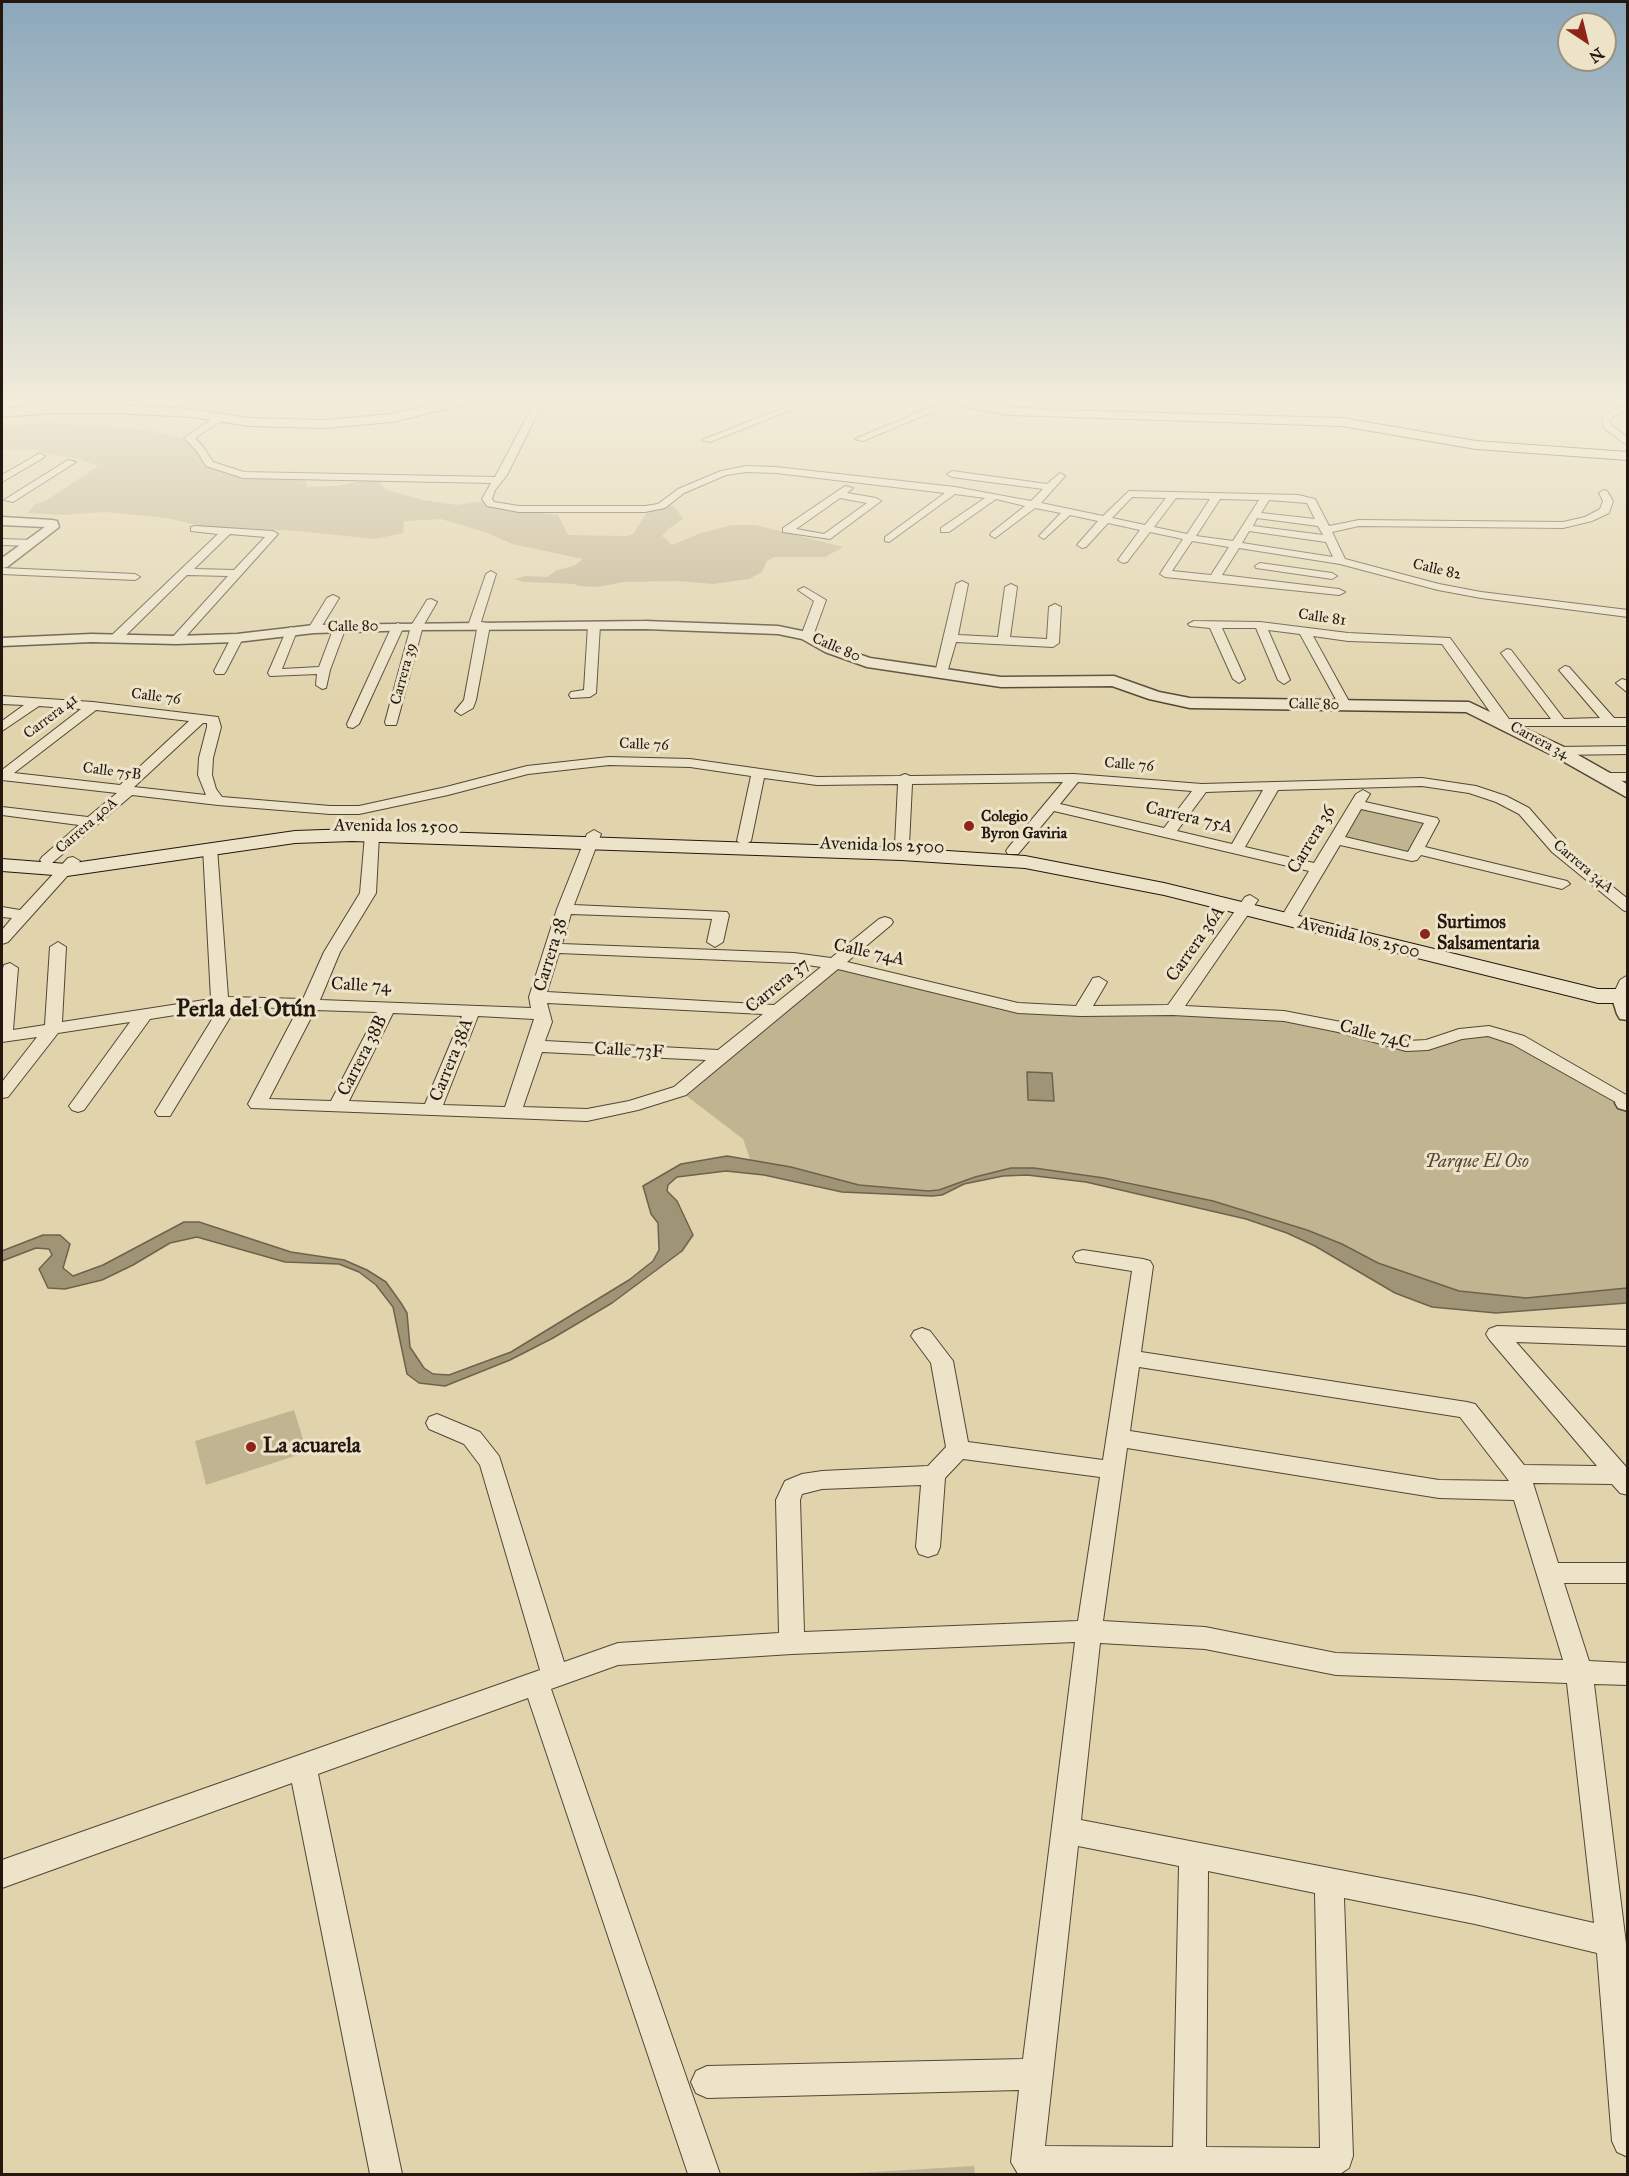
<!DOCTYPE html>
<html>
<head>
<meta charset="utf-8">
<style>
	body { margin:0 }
	#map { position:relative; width:1629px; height:2176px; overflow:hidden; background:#e1d4ac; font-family:"IM FELL Great Primer",serif }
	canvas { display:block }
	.frame { position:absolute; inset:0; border:3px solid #23170f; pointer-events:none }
	.north { position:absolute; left:1557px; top:12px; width:60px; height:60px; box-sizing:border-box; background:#ece3c9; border:2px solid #9c917f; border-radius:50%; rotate:145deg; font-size:16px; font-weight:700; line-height:24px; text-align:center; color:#23170f }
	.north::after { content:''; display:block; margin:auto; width:21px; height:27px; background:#8f2418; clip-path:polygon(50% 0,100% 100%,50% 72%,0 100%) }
</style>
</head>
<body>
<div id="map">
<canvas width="1629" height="2176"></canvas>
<div class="frame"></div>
<div class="north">N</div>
</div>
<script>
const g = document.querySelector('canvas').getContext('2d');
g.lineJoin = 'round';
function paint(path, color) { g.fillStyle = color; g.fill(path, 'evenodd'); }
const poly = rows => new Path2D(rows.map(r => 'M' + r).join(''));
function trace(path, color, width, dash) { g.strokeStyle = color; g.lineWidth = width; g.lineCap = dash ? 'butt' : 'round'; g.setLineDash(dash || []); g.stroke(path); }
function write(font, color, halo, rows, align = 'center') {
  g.font = font + ' "IM FELL Great Primer",serif'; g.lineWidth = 6; g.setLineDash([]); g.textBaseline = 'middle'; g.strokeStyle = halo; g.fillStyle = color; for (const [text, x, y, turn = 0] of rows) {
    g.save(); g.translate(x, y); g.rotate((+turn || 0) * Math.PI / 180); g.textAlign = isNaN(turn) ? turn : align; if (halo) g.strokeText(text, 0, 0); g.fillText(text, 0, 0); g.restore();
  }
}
const green = poly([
	[45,423,96,425,153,431,184,439,201,450,209,464,236,476,305,478,307,487,337,486,361,481,381,482,381,485,388,490,423,500,457,505,483,501,493,507,558,515,568,535,627,536,633,534,646,514,645,509,670,505,675,507,683,519,667,530,662,536,672,545,701,533,732,525,756,525,843,547,825,557,774,557,767,561,762,572,749,579,713,584,678,581,624,582,597,587,578,586,574,584,524,582,515,579,526,576,547,577,557,570,574,566,583,559,512,544,488,533,441,519,404,521,403,533,375,539,297,531,201,526,167,518,106,512,60,515,28,513,35,504,44,502,98,466,79,459,47,454,35,449,2,449,2,425],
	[1357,804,1432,821,1412,857,1335,839],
	[836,964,1018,1008,1265,1015,1391,1042,1435,1044,1497,1033,1627,1104,1627,1288,1526,1298,1459,1291,1378,1263,1342,1244,1312,1232,1256,1214,1125,1181,1073,1173,1053,1172,975,1177,939,1190,928,1191,859,1185,791,1167,751,1162,743,1139,680,1091],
	[294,1410,307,1452,206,1485,195,1441],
	[974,2166,975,2174,840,2174]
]);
const water = poly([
	[1027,1072,1052,1073,1054,1101,1028,1100,1027,1072],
	[727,1156,791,1167,859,1185,928,1191,939,1190,975,1177,1011,1168,1034,1168,1104,1178,1213,1201,1307,1230,1342,1244,1378,1263,1459,1291,1526,1298,1627,1288,1627,1303,1496,1313,1432,1307,1395,1293,1315,1246,1287,1233,1246,1219,1086,1182,1027,1175,1003,1176,964,1184,942,1195,932,1196,842,1192,764,1175,726,1171,677,1177,668,1185,667,1191,677,1201,693,1235,682,1251,612,1303,553,1338,510,1360,445,1386,419,1383,407,1374,393,1307,376,1285,359,1272,339,1264,285,1262,197,1237,170,1243,133,1265,102,1280,65,1289,48,1288,39,1269,52,1255,49,1249,36,1248,2,1261,2,1251,43,1235,60,1235,70,1244,63,1268,73,1276,103,1265,184,1222,199,1222,291,1252,344,1260,367,1270,386,1282,401,1303,407,1313,410,1347,424,1368,433,1374,449,1375,511,1352,629,1280,653,1261,659,1250,658,1223,651,1214,643,1186,681,1164,727,1156]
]);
const minor = poly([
	[16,398,64,405,68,408,64,411,27,407,16,398],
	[537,398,545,398,507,475,495,490,492,499,494,502,519,506,645,506,658,504,678,489,721,471,746,466,776,467,955,487,1031,501,1043,489,952,477,947,474,952,471,1047,484,1060,473,1065,476,1041,503,1103,516,1129,491,1298,495,1315,499,1329,526,1359,520,1563,522,1585,517,1600,509,1603,501,1599,493,1604,490,1607,491,1613,501,1609,513,1592,521,1563,528,1359,526,1332,532,1345,559,1439,584,1481,592,1628,610,1628,617,1481,598,1438,590,1340,564,1239,548,1222,575,1339,589,1345,592,1339,595,1165,577,1160,574,1183,539,1150,532,1127,562,1123,563,1118,560,1140,530,1108,523,1086,547,1082,548,1077,545,1098,521,1070,515,1044,539,1039,536,1061,513,1035,508,995,538,990,535,991,533,1025,506,996,499,949,532,941,532,941,528,985,498,955,494,889,542,885,541,885,537,945,493,776,473,746,472,726,475,684,493,665,508,645,512,519,512,487,506,482,499,491,483,243,478,206,466,197,451,184,438,215,417,221,417,221,421,195,438,204,448,213,462,244,472,495,477,537,398],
	[1132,497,1166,498,1145,525,1112,518,1132,497],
	[1176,498,1210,499,1187,534,1154,527,1176,498],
	[1220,499,1259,500,1233,541,1196,536,1220,499],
	[1269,500,1307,503,1315,519,1261,513,1269,500],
	[1257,518,1318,526,1323,535,1253,526,1257,518],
	[1249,531,1326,542,1333,557,1242,543,1249,531],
	[1192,541,1229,547,1211,575,1172,571,1192,541],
	[809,398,821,398,710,442,702,440,809,398],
	[951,399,958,401,863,441,855,439,951,399],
	[1628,405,1628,410,1613,416,1610,420,1611,425,1628,438,1628,446,1604,428,1602,420,1607,412,1628,405],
	[40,453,45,456,43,458,2,482,2,475,40,453],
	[68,460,76,462,13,502,4,500,68,460],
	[845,486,853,488,847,493,876,498,881,501,830,539,783,532,783,528,845,486],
	[840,498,867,503,824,534,796,529,840,498],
	[195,526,273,531,278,534,180,643,172,643,170,640,228,576,187,575,120,641,112,641,112,635,218,534,191,531,191,527,195,526],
	[230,534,265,537,234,570,194,569,230,534],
	[2,539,32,540,37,543,32,546,2,545,2,539],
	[1260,563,1332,573,1337,576,1332,579,1256,568,1255,566,1260,563],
	[2,568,135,574,140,577,135,580,2,574,2,568],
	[491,571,496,574,481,622,488,623,490,625,476,700,473,708,461,715,455,711,464,700,477,629,470,628,468,626,486,574,491,571],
	[962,581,968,584,958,635,998,637,1005,587,1011,584,1017,587,1010,637,1047,639,1049,607,1055,604,1061,607,1059,643,1053,647,956,642,947,673,945,676,937,676,935,673,956,584,962,581],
	[804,587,826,600,813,636,807,640,801,636,814,601,798,590,804,587],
	[333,595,339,598,320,629,314,633,310,631,308,629,327,598,333,595],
	[431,599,437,602,423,626,397,722,396,725,386,725,385,722,411,626,427,600,431,599],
	[1194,621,1260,622,1348,633,1450,638,1509,719,1551,719,1501,653,1507,649,1511,650,1564,719,1600,718,1559,670,1565,666,1569,667,1614,718,1628,718,1628,726,1500,726,1442,644,1348,641,1313,636,1351,705,1345,709,1339,705,1300,634,1268,630,1290,680,1284,684,1278,680,1256,628,1222,628,1245,679,1239,683,1233,679,1210,628,1190,626,1188,624,1194,621],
	[594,622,600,625,596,693,590,697,571,698,569,695,571,692,584,690,588,625,594,622],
	[398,623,404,626,359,724,353,728,348,727,347,724,392,626,398,623],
	[340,624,346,627,330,670,326,688,322,689,316,685,317,674,270,676,268,673,287,629,291,627,297,631,282,669,319,667,334,627,340,624],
	[237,634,243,638,226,671,224,674,216,674,214,671,231,638,237,634],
	[1622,679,1628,681,1628,693,1616,683,1622,679],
	[2,696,93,702,218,717,221,727,213,758,212,775,216,789,222,797,330,806,359,806,446,787,527,766,609,757,690,759,817,777,900,776,905,774,910,776,1074,774,1202,784,1422,778,1476,786,1506,796,1529,808,1562,846,1628,899,1628,912,1623,910,1552,852,1519,814,1496,802,1469,793,1422,786,1278,790,1245,847,1314,863,1356,794,1363,790,1370,794,1365,802,1437,818,1439,821,1425,847,1567,881,1570,884,1562,889,1421,855,1417,860,1412,861,1340,845,1296,919,1288,924,1280,919,1309,871,1054,811,1018,854,1008,854,1006,851,1008,848,1063,782,912,784,909,845,902,849,895,845,898,784,817,785,764,778,751,841,744,845,737,841,751,776,690,767,609,765,528,774,448,795,359,814,330,814,218,805,132,795,52,863,47,864,42,863,40,860,42,857,79,825,2,815,2,807,88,817,117,793,2,780,2,770,81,709,39,706,2,731,2,721,24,705,2,704,2,696],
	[96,710,189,721,120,785,14,773,96,710],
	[203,723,207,723,207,727,199,758,198,775,206,795,134,787,203,723],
	[1078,782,1192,791,1164,828,1060,804,1078,782],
	[1263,790,1232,844,1177,831,1206,792,1263,790],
	[1361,809,1424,823,1408,852,1345,837,1361,809],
	[1628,746,1628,754,1558,755,1551,751,1558,747,1628,746],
	[1604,773,1628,773,1628,781,1599,780,1597,777,1599,774,1604,773],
	[376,820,383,824,379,835,376,893,340,952,320,1000,531,1008,529,997,557,909,587,834,594,830,601,834,574,905,727,912,729,915,723,942,715,947,707,942,712,919,571,914,562,944,794,953,831,958,879,919,885,917,891,919,893,922,891,925,847,962,1018,1003,1076,1006,1093,978,1099,977,1107,982,1093,1006,1168,1005,1245,897,1250,895,1258,900,1185,1006,1284,1011,1341,1022,1407,1041,1426,1040,1459,1029,1489,1026,1524,1036,1628,1096,1628,1109,1512,1044,1488,1036,1462,1039,1428,1050,1406,1051,1338,1032,1284,1021,1173,1015,1081,1016,1018,1013,838,969,686,1095,638,1110,587,1121,251,1108,248,1104,298,1009,237,1006,170,1116,158,1116,155,1112,219,1008,150,1019,84,1110,78,1112,72,1110,69,1106,130,1022,58,1033,8,1097,2,1098,2,1082,37,1037,2,1042,2,971,4,965,10,963,18,968,13,1030,45,1025,50,947,58,942,66,947,62,1022,211,999,203,848,210,844,217,848,228,997,303,999,324,952,360,893,365,835,371,821,376,820],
	[559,953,794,963,821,967,774,1005,547,992,559,953],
	[547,1003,763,1014,718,1050,545,1041,552,1022,547,1003],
	[315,1010,377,1012,331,1101,269,1099,315,1010],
	[393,1013,462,1016,425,1104,349,1101,393,1013],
	[478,1016,534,1019,505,1107,443,1105,478,1016],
	[542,1052,706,1060,674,1087,629,1101,587,1109,523,1107,542,1052],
	[73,857,80,861,78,864,8,942,2,944,2,930,12,918,2,917,2,907,20,910,68,858,73,857],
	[1628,975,1628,998,1621,1000,1615,999,1613,995,1620,980,1628,975],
	[1083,1250,1143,1259,1150,1261,1153,1266,1141,1352,1467,1402,1475,1404,1524,1465,1597,1466,1489,1339,1486,1334,1489,1329,1497,1326,1628,1330,1628,1346,1516,1342,1628,1469,1628,1495,1620,1493,1612,1484,1533,1483,1558,1563,1628,1563,1628,1583,1564,1583,1589,1661,1628,1663,1628,1685,1594,1684,1628,1960,1628,2157,1617,2152,1612,2141,1597,1953,1475,1924,1344,1898,1353,2156,1349,2168,1340,2174,1018,2174,1011,2162,1019,2090,707,2098,696,2093,691,2082,696,2071,707,2066,1023,2059,1075,1642,792,1654,618,1665,551,1689,720,2174,688,2174,528,1698,318,1774,402,2174,370,2174,292,1783,2,1888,2,1860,540,1670,480,1465,464,1444,429,1429,426,1423,429,1417,437,1414,480,1432,499,1456,564,1662,618,1643,779,1633,776,1500,785,1481,802,1474,822,1471,928,1466,946,1447,931,1363,911,1336,914,1331,922,1328,930,1331,953,1361,968,1442,1103,1460,1132,1271,1076,1262,1073,1257,1076,1252,1083,1250],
	[1139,1367,1460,1417,1509,1481,1439,1480,1130,1431,1139,1367],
	[1127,1448,1439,1498,1514,1500,1563,1660,1336,1653,1205,1627,1103,1621,1127,1448],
	[963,1459,1100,1477,1078,1621,804,1632,800,1500,802,1494,822,1489,921,1485,916,1547,919,1554,928,1557,937,1554,940,1547,945,1478,963,1459],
	[1100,1643,1205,1649,1336,1675,1567,1683,1594,1923,1475,1896,1081,1820,1100,1643],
	[1078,1846,1179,1866,1173,2147,1045,2146,1078,1846],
	[1208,1871,1315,1893,1320,2148,1206,2147,1208,1871]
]);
const tertiary = poly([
	[2,517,52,520,57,521,59,527,7,567,2,568,2,558,45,527,2,525,2,517],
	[645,621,778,626,812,633,835,646,870,658,1001,677,1114,676,1159,692,1190,698,1469,702,1564,747,1610,773,1628,785,1628,798,1552,755,1466,712,1190,708,1149,699,1112,686,1001,687,867,667,825,652,802,639,778,634,645,629,417,630,314,633,237,642,176,644,91,642,2,646,2,638,91,634,176,636,237,634,314,625,645,621],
	[1621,989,1628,990,1628,1020,1620,1019,1617,1014,1611,995,1614,991,1621,989],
	[1628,1096,1628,1111,1618,1108,1615,1103,1618,1098,1628,1096]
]);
const secondary = poly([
	[459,398,481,398,479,401,392,422,324,428,249,426,192,417,115,413,52,413,2,417,2,409,52,405,115,405,192,409,249,418,324,420,392,414,459,398],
	[933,398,960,398,1010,407,1056,410,1342,418,1476,441,1628,452,1628,460,1476,449,1342,426,1010,415,939,402,933,398],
	[352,829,901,848,1025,856,1164,883,1598,989,1628,989,1628,1003,1598,1003,1164,895,1025,868,901,860,352,841,295,843,67,876,2,871,2,859,67,864,295,831,352,829]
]);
const markers = [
	[969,826,6,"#8f2418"],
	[1425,934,6,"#8f2418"],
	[251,1447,6,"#8f2418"]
];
const farStreetnames = [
	["Calle 82",1437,570,13],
	["Calle 81",1322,618,8],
	["Calle 80",353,627,-1],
	["Calle 80",836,648,23],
	["Carrera 39",404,674,-75],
	["Calle 76",156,697,7],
	["Calle 80",1314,705,1],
	["Carrera 41",51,717,-37],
	["Carrera 34",1539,741,28],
	["Calle 76",644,745,2],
	["Calle 76",1129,765,4],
	["Calle 75B",112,772,7],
	["Carrera 40A",87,826,-41],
	["Carrera 34A",1583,867,40]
];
const farPoinames = [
	["Colegio",981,817],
	["Byron Gaviria",981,834]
];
const streetNames = [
	["Carrera 75A",1189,818,13],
	["Avenida los 2500",396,827,1],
	["Carrera 36",1312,840,-59],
	["Avenida los 2500",882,846,2],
	["Avenida los 2500",1359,938,14],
	["Carrera 36A",1196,944,-55],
	["Calle 74A",869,953,12],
	["Carrera 38",551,955,-73],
	["Calle 74",361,986,3],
	["Carrera 37",778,986,-39],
	["Calle 74C",1375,1035,14],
	["Calle 73F",629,1051,3],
	["Carrera 38B",363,1056,-63],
	["Carrera 38A",452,1060,-68]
];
const poiNames = [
	["Surtimos",1437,924],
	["Salsamentaria",1437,945]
];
const parkNames = [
	["Parque El Oso",1477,1163]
];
const nearPoinames = [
	["La acuarela",263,1447]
];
const districtNames = [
	["Perla del Otún",246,1010]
];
paint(green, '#c1b491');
paint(water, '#a09477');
trace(water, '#6e624d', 1.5);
trace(minor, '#524636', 2);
trace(tertiary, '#524636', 3);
trace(secondary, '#23170f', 2);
paint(minor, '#ece3c9');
paint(tertiary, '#ece3c9');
paint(secondary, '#ece3c9');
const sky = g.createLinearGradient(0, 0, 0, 703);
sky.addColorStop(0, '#8ba7bb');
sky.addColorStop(0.57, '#f2ecda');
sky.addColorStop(1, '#f2ecda00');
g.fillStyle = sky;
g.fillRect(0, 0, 1629, 703);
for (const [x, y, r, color] of markers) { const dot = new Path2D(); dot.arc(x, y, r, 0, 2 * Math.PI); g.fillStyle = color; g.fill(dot); trace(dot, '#ece3c9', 2); }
write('15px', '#23170f', '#ece3c9', farStreetnames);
write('bold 15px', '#23170f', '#ece3c9', farPoinames, 'left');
write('18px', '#23170f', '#ece3c9', streetNames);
write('bold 18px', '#23170f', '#ece3c9', poiNames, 'left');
write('italic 18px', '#524636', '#ece3c9', parkNames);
write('bold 21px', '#23170f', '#ece3c9', nearPoinames, 'left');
write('bold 24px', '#23170f', '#ece3c9', districtNames);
</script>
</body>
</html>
